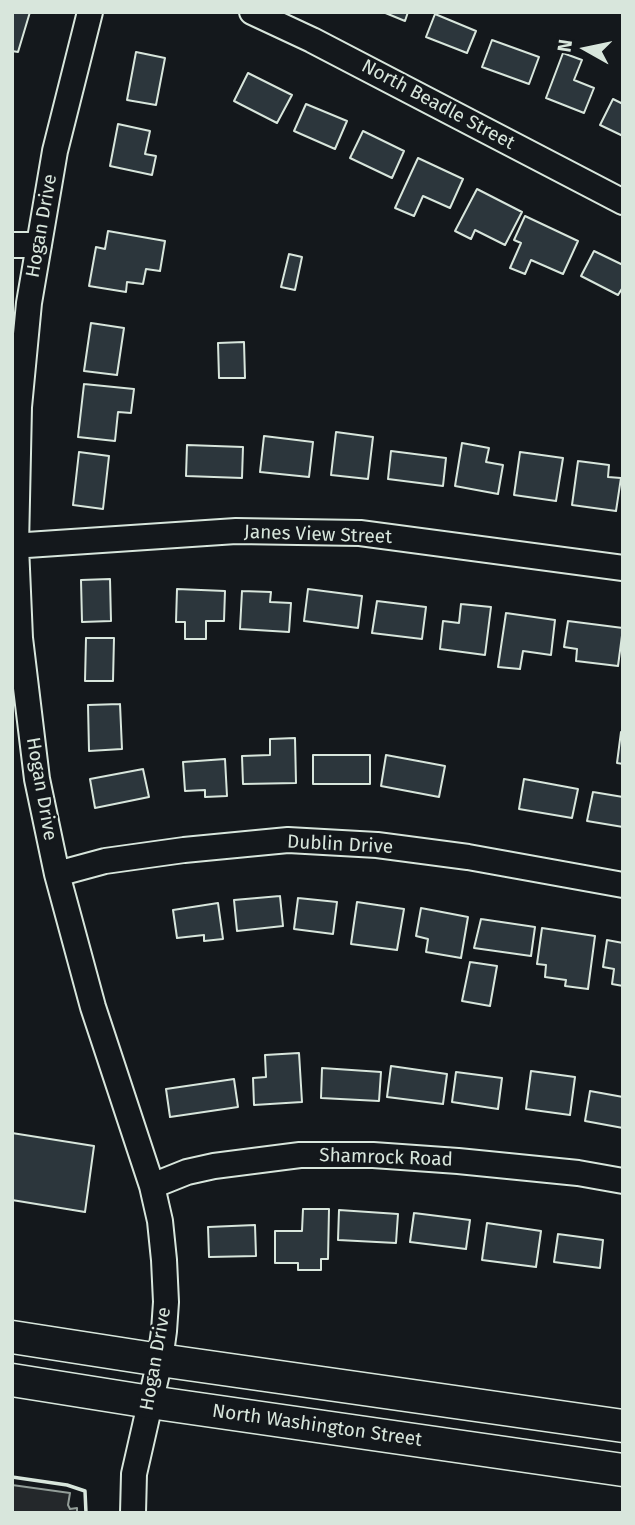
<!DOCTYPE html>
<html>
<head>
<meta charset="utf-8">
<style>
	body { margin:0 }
	#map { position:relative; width:635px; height:1525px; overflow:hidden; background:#14181c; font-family:"Fira Sans",sans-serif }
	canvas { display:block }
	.frame { position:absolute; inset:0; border:14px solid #d8e6dc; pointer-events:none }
	.north { position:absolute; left:551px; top:14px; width:70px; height:70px; -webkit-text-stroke:5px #14181c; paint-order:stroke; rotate:279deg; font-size:19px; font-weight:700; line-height:28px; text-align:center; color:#d8e6dc }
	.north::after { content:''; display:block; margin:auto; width:24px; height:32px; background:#d8e6dc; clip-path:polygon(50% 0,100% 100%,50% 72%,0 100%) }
</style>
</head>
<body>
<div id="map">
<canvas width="635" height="1525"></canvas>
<div class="frame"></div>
<div class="north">N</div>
</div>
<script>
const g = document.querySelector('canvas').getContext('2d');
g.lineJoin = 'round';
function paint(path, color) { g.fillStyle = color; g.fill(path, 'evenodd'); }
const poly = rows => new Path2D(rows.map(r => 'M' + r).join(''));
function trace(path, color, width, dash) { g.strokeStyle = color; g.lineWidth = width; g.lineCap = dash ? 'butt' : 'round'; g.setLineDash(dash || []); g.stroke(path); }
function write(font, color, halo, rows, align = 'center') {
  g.font = font + ' "Fira Sans",sans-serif'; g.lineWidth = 5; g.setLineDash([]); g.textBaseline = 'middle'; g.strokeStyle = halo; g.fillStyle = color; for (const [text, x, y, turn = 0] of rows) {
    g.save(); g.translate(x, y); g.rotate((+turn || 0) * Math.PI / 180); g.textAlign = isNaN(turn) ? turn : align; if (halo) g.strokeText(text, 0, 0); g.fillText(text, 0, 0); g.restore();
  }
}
const parking = poly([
	[12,1485,70,1493,68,1505,70,1509,77,1508,77,1513,12,1513,12,1485]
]);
const building = poly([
	[12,12,30,12,18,52,12,51,12,12],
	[383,12,408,12,405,21,383,12],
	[435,14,476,31,467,53,426,37,435,14],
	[492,40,539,57,529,84,482,67,492,40],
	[136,52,165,58,156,105,127,100,136,52],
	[563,53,582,60,574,80,594,88,584,113,546,98,563,53],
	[248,73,292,95,277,123,234,101,248,73],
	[613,99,623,104,623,136,600,125,613,99],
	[306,104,347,121,335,149,294,131,306,104],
	[118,124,150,131,145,154,156,156,152,175,110,166,118,124],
	[363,131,404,151,392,178,350,158,363,131],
	[418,158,463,179,450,208,423,196,414,216,395,208,418,158],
	[477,189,522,212,505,245,475,230,471,239,455,231,477,189],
	[525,216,578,241,563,274,531,260,525,274,510,268,521,243,514,240,525,216],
	[108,231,165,241,160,271,146,269,143,284,127,282,126,292,89,286,96,247,105,249,108,231],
	[594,251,623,265,623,287,618,295,581,276,594,251],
	[289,254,302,257,295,290,281,287,289,254],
	[91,323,124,328,117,375,84,371,91,323],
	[244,342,245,378,219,378,218,343,244,342],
	[84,384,134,389,131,413,118,412,115,441,78,437,84,384],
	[336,432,373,437,368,479,331,475,336,432],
	[264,436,313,442,309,477,260,472,264,436],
	[462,443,489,448,486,462,503,465,498,494,455,486,462,443],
	[187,445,243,447,242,478,186,476,187,445],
	[391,451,446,458,443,486,388,479,391,451],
	[79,452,109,456,103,509,73,505,79,452],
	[520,452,563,458,556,501,514,495,520,452],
	[578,461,609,465,608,477,621,478,616,511,572,505,578,461],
	[110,579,111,621,82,622,81,580,110,579],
	[177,589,225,591,224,621,206,621,206,639,185,639,185,622,176,622,177,589],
	[308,589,362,596,358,628,304,621,308,589],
	[242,591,271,592,270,602,291,603,289,632,240,629,242,591],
	[377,601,426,607,422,639,372,633,377,601],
	[461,604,491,607,485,655,440,649,443,621,459,623,461,604],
	[506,613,555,620,551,655,523,651,520,669,498,667,506,613],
	[568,621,623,628,618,666,576,661,577,649,564,647,568,621],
	[86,638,114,638,113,681,85,681,86,638],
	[120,704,122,749,89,751,88,705,120,704],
	[621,732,623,732,623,764,617,763,621,732],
	[295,738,296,783,243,784,242,756,270,755,270,739,295,738],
	[313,755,370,755,370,784,313,784,313,755],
	[386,755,445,766,439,797,381,786,386,755],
	[225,759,227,796,205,797,205,790,185,791,183,762,225,759],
	[143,769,149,797,95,808,90,779,143,769],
	[524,779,578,789,572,818,519,809,524,779],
	[593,792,623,797,623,827,587,821,593,792],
	[280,896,283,926,237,931,234,900,280,896],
	[298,898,337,902,333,934,294,929,298,898],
	[357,902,404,909,397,950,351,944,357,902],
	[218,903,223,939,204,941,204,935,177,938,173,910,218,903],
	[421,908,468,917,461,958,426,952,428,939,416,936,421,908],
	[481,919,535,927,531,956,474,948,481,919],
	[542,928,595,936,588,989,565,986,566,980,545,977,546,965,537,964,542,928],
	[607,940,623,943,623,986,612,984,614,969,603,967,607,940],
	[470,962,497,966,490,1006,462,1001,470,962],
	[299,1053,302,1102,254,1105,253,1078,266,1077,265,1055,299,1053],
	[391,1066,447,1074,443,1104,387,1097,391,1066],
	[322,1068,381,1072,379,1101,321,1098,322,1068],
	[531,1071,575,1077,570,1115,526,1109,531,1071],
	[456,1072,502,1078,498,1109,452,1102,456,1072],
	[234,1079,238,1107,170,1117,166,1089,234,1079],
	[590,1091,623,1097,623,1128,585,1121,590,1091],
	[12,1133,94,1146,85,1212,12,1200,12,1133],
	[303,1209,329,1209,328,1259,321,1259,321,1270,298,1270,298,1263,275,1263,275,1231,302,1231,303,1209],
	[339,1210,398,1214,396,1243,338,1240,339,1210],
	[414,1213,470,1220,466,1249,410,1242,414,1213],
	[487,1223,541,1231,536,1267,482,1260,487,1223],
	[255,1225,256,1256,209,1257,208,1227,255,1225],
	[558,1234,603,1240,600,1268,554,1262,558,1234]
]);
const minor = poly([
	[90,12,55,151,29,303,19,407,16,546,20,638,37,779,57,874,93,1007,152,1186,160,1221,164,1260,166,1302,164,1331,160,1360,134,1474,133,1513],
	[252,12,312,40,623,202],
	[12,245,39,245],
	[12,546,236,531,360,533,623,568],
	[57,874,105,861,184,850,288,840,377,845,468,857,623,885],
	[152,1186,187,1172,214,1166,300,1155,373,1155,458,1161,578,1173,623,1181]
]);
const major = poly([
	[12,1337,160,1360,623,1426],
	[12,1380,150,1402,623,1470]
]);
const wall = poly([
	[12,1477,67,1485,85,1491,86,1513]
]);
const streetNames = [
	["North Beadle Street",438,105,28],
	["Hogan Drive",42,226,-80],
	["Janes View Street",318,535,2],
	["Hogan Drive",41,789,80],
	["Dublin Drive",340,845,3],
	["Shamrock Road",386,1158,2],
	["Hogan Drive",156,1359,-80],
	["North Washington Street",317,1426,8]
];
paint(parking, '#24282b');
trace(parking, '#939e99', 2);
paint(building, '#2c363c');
trace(building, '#d8e6dc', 2);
trace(minor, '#d8e6dc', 28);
trace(major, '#d8e6dc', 35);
trace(minor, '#14181c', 24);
trace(major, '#14181c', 32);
trace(wall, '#d8e6dc', 3.5);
write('19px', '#d8e6dc', '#14181c', streetNames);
</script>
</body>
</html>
